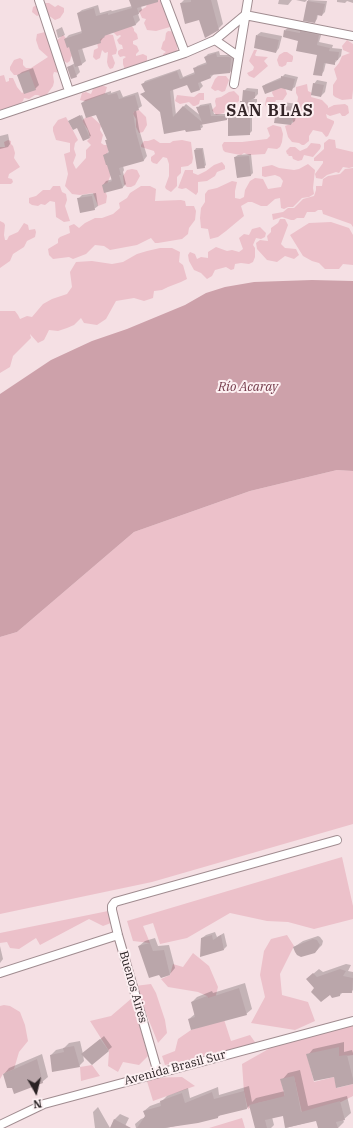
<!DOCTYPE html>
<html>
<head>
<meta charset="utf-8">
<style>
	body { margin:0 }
	#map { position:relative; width:353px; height:1128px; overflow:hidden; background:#f5e0e4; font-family:"IBM Plex Serif",serif }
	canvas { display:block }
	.north { position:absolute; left:16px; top:1072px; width:40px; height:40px; -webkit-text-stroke:3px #fdf0f2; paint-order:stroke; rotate:172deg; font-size:11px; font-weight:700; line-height:16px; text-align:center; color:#2a2224 }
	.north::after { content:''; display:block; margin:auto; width:14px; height:18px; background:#2a2224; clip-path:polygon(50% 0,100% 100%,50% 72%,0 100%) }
</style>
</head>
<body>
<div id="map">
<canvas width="353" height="1128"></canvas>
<div class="north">N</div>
</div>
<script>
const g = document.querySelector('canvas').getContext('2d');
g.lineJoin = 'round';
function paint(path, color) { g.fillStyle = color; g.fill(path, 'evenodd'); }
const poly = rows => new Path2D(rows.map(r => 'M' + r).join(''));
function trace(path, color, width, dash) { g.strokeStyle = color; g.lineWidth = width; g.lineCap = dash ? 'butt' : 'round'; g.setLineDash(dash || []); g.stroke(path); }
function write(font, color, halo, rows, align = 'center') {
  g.font = font + ' "IBM Plex Serif",serif'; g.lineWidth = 4; g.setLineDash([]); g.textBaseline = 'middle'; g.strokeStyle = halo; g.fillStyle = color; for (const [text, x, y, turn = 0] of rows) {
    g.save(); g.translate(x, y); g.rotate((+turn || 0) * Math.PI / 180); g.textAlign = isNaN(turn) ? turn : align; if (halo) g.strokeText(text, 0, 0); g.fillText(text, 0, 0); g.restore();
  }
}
const green = poly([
	[141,0,164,0,175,17,170,27,156,31,147,30,144,23,146,19,142,18,139,11,146,7,148,1],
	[41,3,49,3,55,7,58,5,64,8,64,12,60,18,55,20,45,13,37,16,32,12,33,7],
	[131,25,134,29,134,31,137,34,138,39,133,41,133,44,137,46,139,51,136,54,136,56,143,54,147,56,147,63,138,66,135,65,125,70,123,64,123,59,126,57,124,56,120,57,118,54,118,51,121,49,123,49,122,45,119,44,117,40,121,36,120,35,117,36,113,32],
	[168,31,176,32,180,41,177,46,178,57,165,58,163,54,166,52,161,49,163,42,165,40,166,33],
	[45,32,60,53,61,51,57,47,56,41,63,35,65,37,75,52,71,57,70,61,67,63,64,61,62,63,60,73,54,72,53,75,54,82,53,86,45,97,42,97,38,95,35,95,29,99,24,98,23,101,19,104,0,110,0,76,4,75,6,82,9,81,9,78,13,78,17,87,22,93,27,90,24,75,14,75,10,70,10,67,14,60,20,58,23,60,23,65,26,68,31,68,48,57,39,49,36,40,37,34],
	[107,34,113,35,117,50,116,54,112,55,115,63,113,68,110,69,108,66,107,62,108,52,105,53,102,50,100,58,96,60,93,57,94,50,98,48,97,42,102,37],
	[347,40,353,44,353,90,352,99,342,100,335,97,333,95,333,85,337,79,334,69,339,63,342,56,350,53,343,50,342,46],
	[254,50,257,50,255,55,256,56,268,57,264,61,268,66,254,78,249,76,247,73,253,70,254,67,249,61],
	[284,52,287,52,293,56,293,59,292,62,287,62,286,65,282,67,279,66,277,60,279,55],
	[218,76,226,76,229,80,225,91,222,92,218,90,215,91,211,88,215,79],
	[307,84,308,91,312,93,311,97,322,100,328,106,328,108,334,105,345,104,348,106,349,113,345,116,342,116,340,113,330,116,326,114,327,118,334,121,334,123,328,136,326,137,322,132,313,130,309,136,309,141,304,145,302,145,299,143,292,142,288,137,285,126,293,123,291,114,296,113,298,97,296,93,296,87],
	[101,85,107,87,104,97,87,102,80,100,82,93,86,92,91,94,93,89],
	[277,86,285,88,287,94,283,100,276,100,273,107,267,107,265,105,266,99,267,97,274,97,272,93,273,89],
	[234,91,239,96,239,101,234,105,226,105,224,113,216,115,212,110,216,106,215,101,216,98,221,97,229,92],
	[199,93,204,93,204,100,200,100,199,104,195,106,193,106,189,102,180,104,175,101,177,95,194,97],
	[139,110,146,117,147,125,143,132,139,133,136,127,136,119,133,114,134,111],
	[91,116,101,125,100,130,103,135,101,143,104,145,108,145,110,149,105,156,111,174,105,190,107,196,106,203,98,206,93,193,80,195,72,194,65,186,68,174,64,154,70,152,70,143,56,140,53,131,53,127,58,120,66,117,78,140,75,143,74,149,76,155,73,163,76,169,86,158,86,150,91,145,87,141,90,138,88,130,82,121,86,117],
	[273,125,281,127,283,134,282,142,280,147,277,149,268,148,265,154,249,155,244,153,241,155,235,154,225,152,223,150,222,145,224,142,242,142,267,139,270,136,267,128],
	[154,139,160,143,170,143,173,141,182,140,191,142,193,158,192,163,188,166,181,167,181,173,177,177,177,186,171,192,166,189,165,187,169,176,169,164,167,158,163,157,157,164,153,163,151,161,151,157,155,154,154,151,141,147,141,145,144,141,148,141],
	[329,139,335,140,336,148,353,152,353,167,349,168,343,167,339,173,336,172,327,175,322,179,316,178,315,174,323,163,323,161,314,161,314,158,324,149,324,143],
	[8,140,11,141,11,144,13,146,15,153,14,158,20,167,9,174,8,178,12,179,13,182,11,184,0,184,0,147,5,147,4,142],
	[311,143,320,144,321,146,320,149,313,157,304,155,302,160,298,161,293,159,292,156,288,156,289,155,287,154,286,151,290,147,295,147,300,151,307,148],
	[222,162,225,166,225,169,217,172,215,176,207,181,198,182,198,192,196,195,186,188,182,189,178,188,185,170,193,170,193,173,198,175,206,171,214,165],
	[308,164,315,170,313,188,314,194,309,197,302,198,293,207,288,207,284,209,281,208,280,198,275,199,267,206,261,206,252,202,248,202,241,206,244,216,226,231,218,237,210,239,208,229,201,228,200,218,201,208,205,202,205,194,208,190,217,188,232,181,237,182,235,191,235,198,240,199,244,197,245,190,250,181,255,178,263,179,268,189,281,187,283,181,280,177,275,175,265,177,262,176,262,167,272,165,279,168,294,170,299,169],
	[353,168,353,227,351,224,323,214,322,210,318,210,315,212,307,212,304,218,297,218,294,220,291,220,282,217,273,220,272,214,283,212,288,208,294,208,303,199,314,196,316,190,316,186,322,186,323,179,328,176,340,174,345,169],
	[132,169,137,170,140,176,135,185,131,187,127,187,124,184,123,176,127,170],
	[53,186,60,186,62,192,66,194,67,200,65,206,70,221,64,222,56,217,55,202,50,201,45,205,41,204,38,206,32,205,29,203,29,198,36,196,43,190,50,190],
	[141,186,150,186,156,189,155,201,181,200,185,201,186,206,194,206,196,211,195,220,189,228,188,234,182,239,158,243,155,243,151,238,137,245,110,250,104,246,95,245,86,254,73,259,69,257,53,259,49,255,48,249,58,243,58,239,60,237,70,233,69,226,74,224,79,228,85,223,95,218,102,218,113,214,120,208,119,203,127,198,130,193],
	[280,219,285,219,288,225,281,244,285,248,296,249,299,255,294,259,285,256,277,262,267,260,257,249,256,243,260,240,268,241,267,236,271,232,271,228,278,223],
	[0,221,4,223,5,225,4,235,5,240,7,240,9,236,18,232,24,223,28,225,29,230,35,229,36,232,35,237,27,241,24,247,13,254,10,261,0,268],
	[331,222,349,228,353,235,353,265,343,264,339,269,325,269,319,263,312,261,303,256,290,235,309,223],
	[260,227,266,233,265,237,261,239,256,238,253,245,255,248,255,257,253,262,249,264,241,263,235,264,234,269,231,270,226,267,215,270,212,276,207,279,201,273,194,270,189,261,188,255,190,252,195,254,197,259,201,257,208,258,208,252,216,247,227,251,232,250,239,252,243,249,239,238,244,234,249,235,252,229],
	[160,248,172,248,180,252,179,262,183,265,187,279,181,282,168,287,162,290,154,291,153,298,144,301,134,298,116,301,106,319,97,325,84,323,81,318,74,325,67,328,58,331,49,330,44,340,38,343,30,334,31,338,13,356,10,367,0,373,0,311,15,311,18,315,20,319,27,316,32,317,43,304,52,299,67,294,72,287,70,272,76,262,92,261,112,264,123,262,137,254,147,251],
	[337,470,353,471,353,824,152,882,0,914,0,637,17,632,134,532,250,491],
	[342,857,353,906,353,919,314,929,288,922,267,921,230,913,187,938,160,944,153,923,143,926,150,943,133,941,127,921],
	[108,911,111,923,103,926,89,919,40,945,36,938,19,949,10,948,7,942,0,943,0,933],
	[287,935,294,946,280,974,282,995,308,1002,315,1021,295,1030,251,1023,265,997,260,975,264,951,271,939],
	[193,953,209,966,218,987,216,995,231,1041,250,1035,257,1045,165,1065,162,1056,175,1051,178,1039,191,1030,215,1022,207,996,198,992,168,987,161,979,170,975,173,964,183,967],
	[151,984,156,993,165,1020,167,1033,158,1043,135,986],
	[132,998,148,1056,139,1065,123,1062,118,1072,108,1066,109,1051,90,1021,111,1016],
	[4,1005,10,1006,20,1012,25,1025,28,1041,19,1052,14,1069,3,1074,0,1079,0,1006],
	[353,1024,353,1055,339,1057,339,1048,307,1055,314,1082,334,1077,337,1088,353,1084,353,1096,341,1102,302,1113,294,1077,281,1080,285,1097,258,1103,248,1109,244,1092,242,1064,288,1038],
	[92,1065,100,1076,81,1081,80,1067],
	[182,1077,195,1086,153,1101,146,1078],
	[242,1118,245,1128,209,1128]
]);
const water = poly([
	[312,280,353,281,353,471,337,470,250,491,134,532,17,632,0,637,0,394,51,360,92,341,127,329,185,305,206,293,225,287,254,282]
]);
const shadow = poly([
	[130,0,152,0,141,6,142,10,138,14,140,20,136,24,106,34,100,42,82,48,86,61,82,64,78,66,80,72,76,76,68,67,75,63,70,46,65,39,69,35,82,31,78,13,82,10,98,5,100,13,111,10,112,11,132,6],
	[184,0,217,0,223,24,218,29,200,19,181,3],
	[279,0,292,0,288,5,278,4],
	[296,0,307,0,305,2],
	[308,0,327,1,325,12,322,15,318,14,317,19,315,22,304,20],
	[337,0,353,0,353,3,347,1,345,3,337,2],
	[62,27,65,35,58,38,56,30],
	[289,27,303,30,305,29,322,32,319,42,333,45,332,48,342,49,341,56,334,64,326,62,324,71,321,75,318,55,285,30],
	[261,32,282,36,279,48,276,52,257,35],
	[219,51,220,55,234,55,233,70,230,72,214,74,211,77,200,81,203,86,200,89,191,92,188,83,173,89,176,115,186,104,201,116,198,108,200,105,211,103,214,114,229,114,230,116,231,114,242,114,244,91,247,88,258,89,258,94,253,99,257,99,257,107,255,110,252,110,252,131,249,134,229,117,227,119,202,124,203,127,200,129,186,129,161,112,142,94,146,91,143,84,145,81,180,69,183,77,195,72,194,69,197,66,207,62,205,57,208,54],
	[33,68,39,85,35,89,18,75,22,72],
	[285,74,298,77,295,87,292,89,280,87,263,86,266,84,282,77],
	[317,80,327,82,325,92,321,96,314,84],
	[120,90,123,97,138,92,142,106,136,110,139,129,147,156,144,160,123,166,124,170,123,172,126,184,123,187,105,192,103,185,106,181,113,179,104,155,110,151,106,141,107,139,96,113,82,103,85,100,111,91,111,93],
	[282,102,298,104,295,121,291,124,278,105],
	[82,115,91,136,89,137,71,120],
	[8,134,10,144,8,147,0,149,0,136],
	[196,148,203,148,206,165,204,167,198,168,195,150],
	[251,154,253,173,251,175,237,177,235,157,238,155],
	[96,193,98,206,94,209,78,199,82,195],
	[215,932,217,937,224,933,227,946,224,949,202,938,206,935],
	[318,936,320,937,323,941,322,945,315,952,294,947,303,941],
	[155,938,158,946,169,945,175,968,170,974,160,973,139,946,145,941],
	[0,946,3,959,0,963],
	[346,964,351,965,348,971,353,972,353,990,351,992,343,992,340,995,316,988,313,974,319,969,323,972],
	[245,983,252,1009,246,1014,189,1019,195,1014,192,1002,197,997,212,991,213,993],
	[104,1036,112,1047,92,1064,83,1054,84,1061,79,1066,51,1055,56,1050,64,1048,69,1043,80,1041,83,1054],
	[344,1042,344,1052,352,1050,353,1053,353,1083,334,1075,308,1055,313,1049],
	[42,1054,48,1077,42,1082,12,1087,4,1074,9,1068],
	[300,1070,308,1106,347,1096,351,1113,343,1120,344,1122,338,1128,319,1128,317,1120,286,1128,283,1114,272,1117,274,1125,271,1128,256,1128,250,1105,247,1108,220,1115,218,1117,166,1128,136,1128,135,1124,141,1119,146,1117,144,1111,150,1106,161,1102,167,1096,188,1088,190,1098,218,1087,219,1095,249,1086,252,1102,256,1098,285,1091,282,1080,288,1073],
	[98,1107,110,1128,95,1128,93,1112],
	[120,1114,129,1118,124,1128,111,1128,115,1119]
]);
const building = poly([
	[129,0,158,0,158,2,137,8,139,14,133,16,136,25,104,36,105,37,100,39,101,43,78,50,82,65,75,67,69,47,67,48,64,39,82,33,77,13,94,8,96,16,108,13,108,15,132,8],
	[191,0,211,0,219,30,205,38,199,20,185,24,180,3,191,2],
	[307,1,325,4,322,16,317,15,315,23,303,21],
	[284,30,300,33,300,31,319,35,317,45,330,48,329,51,339,52,338,60,335,60,335,65,324,63,322,76,313,75,317,55,296,51,298,41,283,37],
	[256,35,279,40,276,53,254,48],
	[216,53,217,57,229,57,231,58,230,73,210,75,211,78,198,83,200,90,191,93,187,85,170,91,173,117,183,106,202,122,196,107,209,105,211,116,227,116,227,120,200,125,201,130,186,132,185,130,164,134,160,112,140,94,145,92,141,84,177,71,180,79,195,74,193,68,207,64,204,57],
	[73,65,77,77,71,79,67,67],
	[29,71,36,90,24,94,17,75],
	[281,76,295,79,292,91,281,88,265,94,262,86,281,79],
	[313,83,324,85,321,97,311,95],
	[243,90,255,92,255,98,248,101,255,102,255,111,250,111,250,135,228,136,228,116,241,116,240,101,242,101],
	[107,93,108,95,117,93,119,99,135,95,139,110,133,112,136,132,144,161,119,168,121,175,119,175,123,188,104,193,102,185,112,181,107,165,106,165,103,155,109,153,105,140,107,140,96,115,86,118,81,103],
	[277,105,295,107,291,125,274,123],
	[80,115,90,138,83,141,77,128,73,130,68,121],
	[202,149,205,168,197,169,194,150],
	[249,156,251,176,237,178,234,157],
	[92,196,95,210,80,213,77,198],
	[212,935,213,940,221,935,224,950,200,957,201,938],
	[313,939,317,940,320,945,318,949,315,953,301,957,297,955,295,952,293,947],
	[150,943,153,951,164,950,170,975,161,978,159,975,149,978,138,946],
	[340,969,346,971,343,976,353,978,352,993,340,993,340,996,332,998,330,995,321,1002,311,992,314,988,306,979,313,973,317,977],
	[239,988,247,1015,191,1030,188,1019,195,1017,191,1002,207,996,208,998],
	[100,1039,109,1051,92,1065,81,1054],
	[74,1046,80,1067,52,1072,50,1055,64,1052,63,1048],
	[339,1047,339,1056,347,1055,353,1079,353,1084,336,1088,334,1077,314,1081,306,1054],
	[37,1059,43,1083,14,1094,12,1088,7,1088,3,1074],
	[294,1076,301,1112,340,1101,345,1120,336,1122,338,1128,318,1128,316,1121,285,1128,283,1116,265,1120,267,1128,255,1128,249,1105,285,1096,280,1079],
	[244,1091,247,1109,218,1116,218,1118,198,1123,164,1128,137,1128,145,1116,143,1111,161,1106,160,1101,182,1093,185,1103,212,1092,214,1099],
	[114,1119,131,1128,110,1128]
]);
const minor = poly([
	[39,0,69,91],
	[165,0,185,53],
	[215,40,238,56],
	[234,84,248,0],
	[0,115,185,53,215,40,245,15,353,36],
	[0,973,118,935],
	[158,1073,118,935,112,910,112,906,115,902,337,840],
	[0,1125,44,1104,353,1021]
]);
const streetNames = [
	["Buenos Aires",133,987,74],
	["Avenida Brasil Sur",175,1068,-15]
];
const waterNames = [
	["Río Acaray",248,387]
];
const districtNames = [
	["SAN BLAS",270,111]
];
paint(green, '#ecc1ca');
paint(water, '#cda1aa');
paint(shadow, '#0003');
paint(building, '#baa6aa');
trace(minor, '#a08c90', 10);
trace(minor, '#fff', 8);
write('12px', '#2a2224', '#fdf0f2', streetNames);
write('italic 13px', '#733949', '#fdf0f2', waterNames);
g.letterSpacing = '1px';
write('bold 16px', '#342528', '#fdf0f2', districtNames);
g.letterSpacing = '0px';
</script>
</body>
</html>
